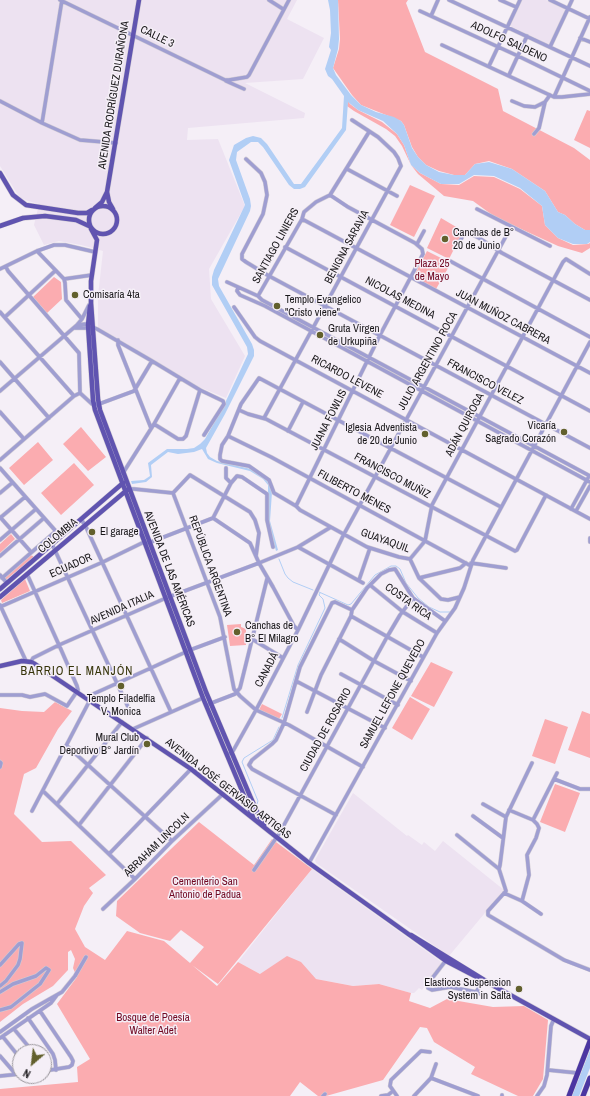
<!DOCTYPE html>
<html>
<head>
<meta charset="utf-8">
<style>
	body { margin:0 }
	#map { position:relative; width:590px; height:1096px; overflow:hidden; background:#f5eff7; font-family:"Archivo Narrow",sans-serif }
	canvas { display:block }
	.north { position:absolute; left:12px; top:1044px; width:40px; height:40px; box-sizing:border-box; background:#f5eff7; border:1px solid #9d999f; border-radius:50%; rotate:208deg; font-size:11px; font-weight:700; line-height:16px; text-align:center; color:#19171a }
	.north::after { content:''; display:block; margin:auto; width:14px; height:18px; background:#62602d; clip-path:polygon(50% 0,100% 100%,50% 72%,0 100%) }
</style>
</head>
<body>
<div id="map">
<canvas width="590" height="1096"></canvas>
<div class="north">N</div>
</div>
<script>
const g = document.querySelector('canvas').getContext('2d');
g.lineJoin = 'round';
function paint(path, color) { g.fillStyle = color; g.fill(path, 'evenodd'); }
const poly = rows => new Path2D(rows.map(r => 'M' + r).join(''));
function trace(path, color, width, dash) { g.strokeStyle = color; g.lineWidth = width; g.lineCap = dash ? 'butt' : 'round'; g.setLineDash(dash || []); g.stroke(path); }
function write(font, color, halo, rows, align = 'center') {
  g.font = font + ' "Archivo Narrow",sans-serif'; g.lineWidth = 3; g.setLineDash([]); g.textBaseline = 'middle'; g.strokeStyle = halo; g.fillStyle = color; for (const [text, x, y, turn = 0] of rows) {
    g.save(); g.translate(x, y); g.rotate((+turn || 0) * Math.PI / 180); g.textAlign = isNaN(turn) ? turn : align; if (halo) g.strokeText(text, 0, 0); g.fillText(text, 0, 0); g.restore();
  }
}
const built = poly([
	[0,0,297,0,287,19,324,38,303,79,245,83,305,113,304,118,188,128,187,140,218,139,245,206,209,269,211,299,245,356,226,398,199,387,98,327,98,296,103,251,81,245,59,241,44,245,34,225,39,204,28,201,21,198,16,192,0,166],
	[522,0,546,0,566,9,549,45,510,26],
	[353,793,407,836,408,835,422,845,424,842,435,851,443,841,504,890,449,956,316,863,315,860],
	[312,869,440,961,441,964,422,990,419,988,414,993,411,993,379,984,353,986,316,979,260,974,238,962]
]);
const green = poly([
	[338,0,408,0,406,3,425,52,498,89,503,111,574,148,590,160,590,230,585,230,575,224,565,215,558,212,545,191,512,169,489,161,475,164,465,175,454,175,439,171,426,165,418,157,412,147,404,125,401,121,361,105,352,95,333,68,339,49,340,39],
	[348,101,350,104,358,110,382,122,397,134,404,145,411,165,420,173,441,184,459,185,474,176,494,177,520,189,542,206,545,225,558,238,573,245,588,244,590,243,590,248,582,253,558,246,495,217,473,201,444,196,418,174,411,165,402,146,395,136,386,129,354,111,347,106],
	[587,110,590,111,590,148,574,140],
	[410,185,435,196,414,237,390,225],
	[441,218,463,231,449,259,427,248],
	[427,251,451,263,436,289,413,278],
	[54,277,61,282,62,299,47,313,33,297],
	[81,427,106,457,88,471,63,444],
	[38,442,53,460,24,485,9,468],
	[74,463,94,485,61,515,41,493],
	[11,534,15,539,0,553,0,544],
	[30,555,33,556,33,558,7,579,5,579,5,577],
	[25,579,30,591,2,603,1,600],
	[241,624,241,627,246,629,246,645,230,646,227,625],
	[431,662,453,672,434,707,411,696],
	[410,697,430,709,412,740,392,728],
	[55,702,72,711,58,729,36,768,24,774,14,814,42,842,71,841,106,875,89,888,93,893,84,906,75,929,85,947,105,960,127,931,164,941,190,963,204,947,181,930,170,941,140,933,116,916,117,901,199,822,254,865,272,839,312,869,218,984,192,965,217,986,238,962,260,974,287,956,301,962,316,979,353,986,379,984,411,993,409,1001,430,1008,447,999,493,1007,524,1006,548,1020,543,1079,533,1096,518,1096,471,1074,475,1067,434,1042,427,1028,420,1027,383,1080,326,1096,318,1096,300,1082,290,1096,0,1096,0,1089,78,1082,77,1067,90,1059,57,1004,77,977,73,968,75,959,71,950,68,952,68,970,53,986,23,1004,0,1022,0,708,22,711,44,712],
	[262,704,282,714,279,719,259,710],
	[582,711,590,714,590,758,568,750],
	[545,719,568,727,555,764,532,756],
	[555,784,580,793,565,832,540,822]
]);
const water = poly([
	[328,0,338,0,339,39,338,49,333,68,336,75,351,95,361,105,376,112,394,117,401,121,404,125,412,148,418,157,426,165,439,172,454,175,465,175,475,164,489,162,512,169,545,191,558,212,565,215,575,224,585,230,590,230,590,242,587,244,573,244,558,238,545,225,542,206,520,188,494,176,474,175,459,184,441,184,420,173,411,165,404,145,397,134,383,121,358,110,348,102,346,130,305,187,300,189,294,189,289,185,263,147,258,142,251,142,237,152,236,160,250,199,251,206,250,211,218,279,219,286,252,344,254,350,254,356,225,414,206,448,207,453,210,457,217,461,251,469,264,477,270,483,272,492,270,521,278,550,276,551,268,521,268,485,263,479,250,471,217,463,208,459,202,449,194,452,178,454,168,452,151,465,152,477,146,482,132,484,131,481,144,480,150,476,148,463,167,449,187,449,194,448,200,444,205,439,225,403,248,354,247,347,212,285,212,277,214,270,245,205,229,160,234,145,246,138,253,136,261,138,267,144,294,184,301,184,342,128,344,96,332,79,328,76,325,69,331,50,329,47,331,33,330,10],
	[590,1050,590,1068,579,1096,572,1096]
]);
const stream = poly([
	[279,559,285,574,288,578,293,582,313,590],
	[0,592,52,547],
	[319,592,348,605,351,604,375,575,391,566,396,566,400,569,406,583,418,598,429,607,440,612,450,612],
	[282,718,298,665,325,608,323,599,319,595,320,593],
	[257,804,258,801,242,762,244,758,273,740,279,727]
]);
const minor = poly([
	[60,0,225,80,229,80,247,77,249,75,289,0],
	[269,0,283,9],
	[449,0,590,66],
	[500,0,516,7],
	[550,0,590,19],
	[420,11,518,56,590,91],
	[431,16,438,0],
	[580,38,590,42],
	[442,45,554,97,562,97,590,94],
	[550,47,572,0],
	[489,66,520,0],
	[509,75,527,36],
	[226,81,244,89],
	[554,97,590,17],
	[0,101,42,123,80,140,116,143],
	[512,101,524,106,535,107,545,102,550,95],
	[42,123,62,0],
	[534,134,539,128,545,102],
	[246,159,261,173,265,182,267,195,263,214,242,254,242,259,246,262,269,276,590,448],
	[347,169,397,196],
	[477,209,550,246],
	[302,219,590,373],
	[460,241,465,232,467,232,479,238,502,253,590,300],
	[417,244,424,231],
	[285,247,590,411],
	[37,251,64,279,65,283,66,300,82,319],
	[450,261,590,337],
	[6,267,8,271,79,353,80,393],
	[0,269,37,251,54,245,65,245,95,252],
	[64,279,92,275],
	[227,282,258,296,262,300,590,476],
	[238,287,237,291,240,295,265,306,590,482],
	[258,296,302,219,304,212,316,202,330,195,369,132],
	[234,307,255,337,260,341,590,519],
	[0,312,74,396,80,393,92,404,99,404,134,391,152,361],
	[5,317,55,271],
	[77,325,86,324,97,329,152,361,200,390,223,401,224,404,204,435],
	[74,328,89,328],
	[118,340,118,345,151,428],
	[0,362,49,418],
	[0,391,77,325,82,319,89,305],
	[239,410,248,414,266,419,515,551,517,550,546,495],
	[0,412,24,439],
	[264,418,401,166,398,158,394,152,378,137,352,120],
	[154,424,178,439,183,439,186,436,200,390],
	[288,431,303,402],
	[228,436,271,457,471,566],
	[0,460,74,396],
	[0,468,61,537],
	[226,468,226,478,231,483],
	[123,473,154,424,180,378],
	[129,489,134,489,173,493,190,475,250,512,255,520,259,533,256,556],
	[0,493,12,483],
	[173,493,220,617,234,689,240,696,256,710,289,725,363,767],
	[296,506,380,335,423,254,422,249,415,243,348,207,330,195],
	[571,509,588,478],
	[576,511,590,486],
	[0,517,31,552],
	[0,518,25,497],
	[81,519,86,527,171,712],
	[590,538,590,542],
	[0,540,36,509],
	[52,544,129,709],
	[273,547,267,520,267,494,242,477,237,476,231,483,213,518,250,543,259,563,273,587,294,626,298,630],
	[298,547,363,583],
	[0,556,44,518],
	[410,559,425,541,432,505,563,262,566,259,590,274],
	[471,563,506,568],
	[0,575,7,583],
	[2,578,56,531],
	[419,578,460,568,466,563],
	[359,580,370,548],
	[370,585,403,612,437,633],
	[460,597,448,600,441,599,419,578,410,559,399,557,367,547,300,510,296,506,274,493,269,480,249,466,222,461,220,459,220,455,222,445,228,436,241,404,259,378,501,507],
	[0,605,26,661],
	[0,607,103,562,142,543,151,542,213,518],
	[351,616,423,657],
	[252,639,283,658],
	[339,639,374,661,411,681],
	[31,662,33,658,59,645,166,598,259,563,298,547,331,527],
	[341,674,398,705],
	[296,681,385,728],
	[0,695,22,695,30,697,45,694,67,706,78,690,77,686,59,645,27,574],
	[88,699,91,695,151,668,190,650,225,637],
	[209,704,235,694,240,688,267,579],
	[307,712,321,675,351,616,352,610,367,588,381,574,389,570,395,569,413,598,445,621],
	[133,729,203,698],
	[67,746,172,841],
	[227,755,233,751,256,710,298,630,344,534,511,227],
	[0,762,1,763,0,767],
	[532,763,506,817,500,865,499,869,506,891,488,911,488,915,564,960,590,970],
	[554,779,580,789,590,789],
	[43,791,135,879],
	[57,804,122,722],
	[483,804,506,817],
	[509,810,533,820,537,824,539,828,536,838,527,855,529,875,522,901],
	[32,811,90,700],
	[336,815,252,769,249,765,252,760,272,744,276,740,284,723,300,667,332,603,335,602,352,610],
	[473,816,503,838],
	[533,820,557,773],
	[79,825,147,738],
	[457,835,499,869],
	[109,854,191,769],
	[309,863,437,633,455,608,464,588,473,560,590,342],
	[254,870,279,834,387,637,400,615,413,598],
	[504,893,522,901,541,914],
	[103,909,135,879,172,841,223,794],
	[447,959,430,981,428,986,428,988,432,990,450,987,476,992,485,996],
	[0,965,19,944,22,943,20,959,18,965,6,981,0,986],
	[0,992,13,984,36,976,46,968,49,970,40,984,11,1007,0,1010],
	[476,992,484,980],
	[40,1011,71,1057,73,1061,72,1065,69,1067,44,1071],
	[28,1018,53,1054,55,1060,56,1070],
	[14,1029,33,1052],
	[0,1032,32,1009,62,992,75,976,86,957],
	[3,1037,20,1058],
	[0,1038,51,1003,57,995],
	[0,1056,13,1071,14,1074],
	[548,1070,578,1073],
	[0,1076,20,1074],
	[431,1078,478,1096],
	[323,1096,325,1094],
	[381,1096,388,1095,393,1091],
	[397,1096,390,1086,391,1080,421,1051,430,1052],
	[414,1096,431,1078,436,1064],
	[502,1096,502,1095],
	[537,1096,544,1086,547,1075,551,1026,554,1019]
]);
const major = poly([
	[0,173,13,195,26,205,78,213,87,213,92,210],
	[107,192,109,202,113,209],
	'89 220a14 14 0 1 1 28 0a14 14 0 1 1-28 0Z',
	[95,208,102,202,107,192,139,0],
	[0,226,23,218,45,216,76,220,89,226],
	[91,229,97,240,91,281,91,303,98,399,100,410,206,692,250,796,259,816,264,825],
	[90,306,88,325,93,400,95,410,203,698,253,817],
	[0,589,123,483],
	[0,597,127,490],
	[0,666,22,661,31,662,35,664,191,769,309,863,446,961,494,986,411,935],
	[494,986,590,1039]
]);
const highway = poly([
	[569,1096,590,1041],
	[583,1096,590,1078]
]);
const markers = [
	[445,239,4,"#62602d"],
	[75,295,4,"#62602d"],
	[277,306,4,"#62602d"],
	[320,335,4,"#62602d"],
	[564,432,4,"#62602d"],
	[425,434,4,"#62602d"],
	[92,532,4,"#62602d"],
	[237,632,4,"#62602d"],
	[121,686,4,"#62602d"],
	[147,744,4,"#62602d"],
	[519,989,4,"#62602d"]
];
const streetNames = [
	["CALLE 3",157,37,26],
	["ADOLFO SALDENO",509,42,25],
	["AVENIDA RODRÍGUEZ DURAÑONA",114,95,-81],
	["SANTIAGO LINIERS",276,246,-61],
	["BENIGNA SARAVIA",347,247,-62],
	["NICOLAS MEDINA",400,298,28],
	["JUAN MUÑOZ CABRERA",503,317,28],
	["JULIO ARGENTINO ROCA",428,361,-61],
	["RICARDO LEVENE",347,377,28],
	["FRANCISCO VELEZ",485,382,28],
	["JUANA FOWLIS",329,420,-63],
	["ADÁN QUIROGA",465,425,-62],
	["FRANCISCO MUÑIZ",392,476,28],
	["FILIBERTO MENES",354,492,28],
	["COLOMBIA",58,536,-40],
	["GUAYAQUIL",385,541,20],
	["ECUADOR",71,566,-24],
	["REPÚBLICA ARGENTINA",210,566,70],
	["AVENIDA DE LAS AMÉRICAS",169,569,69],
	["COSTA RICA",408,602,36],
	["AVENIDA ITALIA",122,608,-24],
	["CANADÁ",267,670,-62],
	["SAMUEL LEFONE QUEVEDO",393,694,-61],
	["CIUDAD DE ROSARIO",326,730,-61],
	["AVENIDA JOSÉ GERVASIO ARTIGAS",228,789,38],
	["ABRAHAM LINCOLN",157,845,-44]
];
const poiNames = [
	["Canchas de B°",453,233],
	["20 de Junio",453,246],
	["Comisaría 4ta",83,295],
	["Templo Evangelico",285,300],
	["\"Cristo viene\"",285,313],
	["Gruta Virgen",328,329],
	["de Urkupiña",328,342],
	["Vicaría",556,426,"right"],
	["Sagrado Corazón",556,439,"right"],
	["Iglesia Adventista",417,428,"right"],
	["de 20 de Junio",417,441,"right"],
	["El garage",100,532],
	["Canchas de",245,626],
	["B° El Milagro",245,639],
	["Templo Filadelfia",121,699,"center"],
	["V. Monica",121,712,"center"],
	["Mural Club",139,738,"right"],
	["Deportivo B° Jardín",139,751,"right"],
	["Elasticos Suspension",511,983,"right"],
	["System in Salta",511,996,"right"]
];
const parkNames = [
	["Plaza 25",432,264],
	["de Mayo",432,277],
	["Cementerio San",205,882],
	["Antonio de Padua",205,895],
	["Bosque de Poesía",153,1018],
	["Walter Adet",153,1031]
];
const neighbourhoodNames = [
	["BARRIO EL MANJÓN",77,672]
];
paint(built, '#ede2f1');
paint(green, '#fbacb0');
paint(water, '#b1cef5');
trace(stream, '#b1cef5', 1);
trace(minor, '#d2ccd4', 4.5);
trace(major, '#d2ccd4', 5.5);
trace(highway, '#d2ccd4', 6);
trace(minor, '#9f9ed1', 3.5);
trace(major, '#6054b0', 4.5);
trace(highway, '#4b36a2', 5);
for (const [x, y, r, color] of markers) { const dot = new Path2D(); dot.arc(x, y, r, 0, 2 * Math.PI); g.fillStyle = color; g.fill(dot); trace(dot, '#f5eff7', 1.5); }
write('11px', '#19171a', '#f5eff7', streetNames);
write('11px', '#19171a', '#f5eff7', poiNames, 'left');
write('11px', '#710822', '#f5eff7', parkNames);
g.letterSpacing = '1px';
write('12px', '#353308', '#f5eff7', neighbourhoodNames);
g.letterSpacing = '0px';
</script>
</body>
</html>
